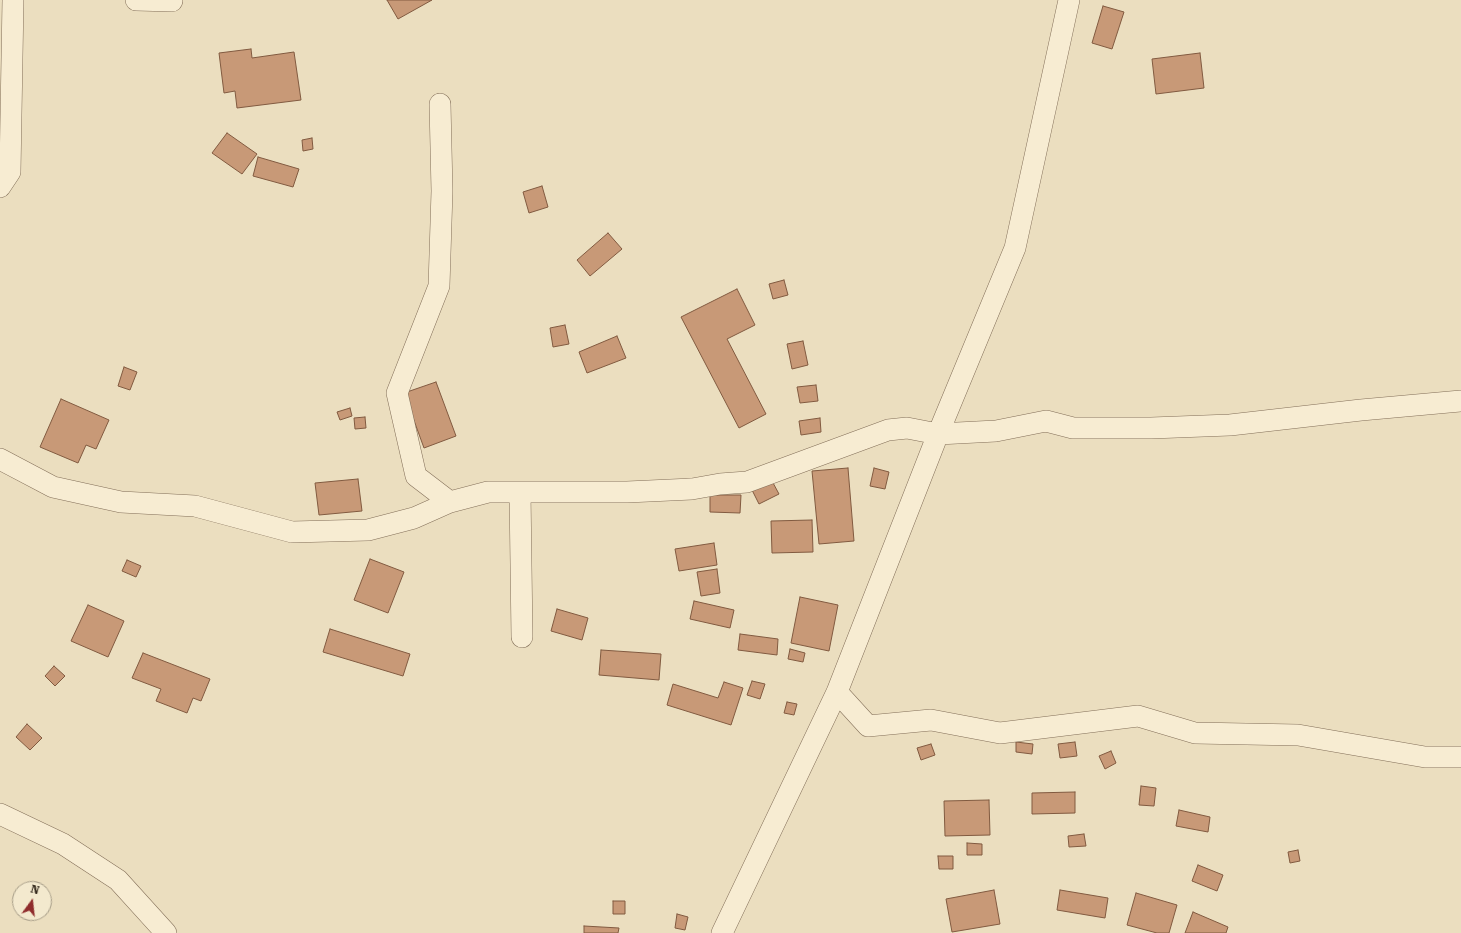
<!DOCTYPE html>
<html>
<head>
<meta charset="utf-8">
<style>
	body { margin:0 }
	#map { position:relative; width:1461px; height:933px; overflow:hidden; background:#ebdebf; font-family:"Roboto Serif",serif }
	canvas { display:block }
	.north { position:absolute; left:12px; top:881px; width:40px; height:40px; box-sizing:border-box; background:#f3e9ce; border:1px solid #a69c87; border-radius:50%; rotate:15deg; font-size:11px; font-weight:700; line-height:16px; text-align:center; color:#33281c }
	.north::after { content:''; display:block; margin:auto; width:14px; height:18px; background:#8f2c2c; clip-path:polygon(50% 0,100% 100%,50% 72%,0 100%) }
</style>
</head>
<body>
<div id="map">
<canvas width="1461" height="933"></canvas>
<div class="north">N</div>
</div>
<script>
const g = document.querySelector('canvas').getContext('2d');
g.lineJoin = 'round';
function paint(path, color) { g.fillStyle = color; g.fill(path, 'evenodd'); }
const poly = rows => new Path2D(rows.map(r => 'M' + r).join(''));
function trace(path, color, width, dash) { g.strokeStyle = color; g.lineWidth = width; g.lineCap = dash ? 'butt' : 'round'; g.setLineDash(dash || []); g.stroke(path); }
const building = poly([
	[387,0,432,0,398,19,387,0],
	[1103,6,1124,12,1112,49,1092,43,1103,6],
	[251,49,252,58,294,52,301,100,237,108,235,91,224,93,219,53,251,49],
	[1200,53,1204,88,1156,94,1152,59,1200,53],
	[227,133,257,154,242,174,212,153,227,133],
	[312,138,313,149,303,151,302,140,312,138],
	[258,157,299,169,293,187,253,176,258,157],
	[542,186,548,207,529,213,523,192,542,186],
	[608,233,622,249,590,276,577,260,608,233],
	[784,280,788,295,773,299,769,284,784,280],
	[737,289,755,325,727,339,766,414,739,428,681,317,737,289],
	[565,325,569,344,553,347,550,328,565,325],
	[617,336,626,358,587,373,579,352,617,336],
	[803,341,808,365,792,369,787,344,803,341],
	[124,367,137,372,130,390,118,386,124,367],
	[436,382,456,436,424,448,404,393,436,382],
	[816,385,818,401,800,403,797,387,816,385],
	[61,399,109,420,96,449,86,445,78,463,40,447,61,399],
	[350,408,352,416,340,420,337,412,350,408],
	[365,417,366,428,355,429,354,418,365,417],
	[820,418,821,432,801,435,799,421,820,418],
	[848,468,854,541,819,544,812,471,848,468],
	[874,468,889,472,885,489,870,486,874,468],
	[358,479,362,511,319,515,315,483,358,479],
	[772,481,779,494,759,504,752,490,772,481],
	[710,495,741,495,740,513,710,512,710,495],
	[812,520,813,552,772,553,771,521,812,520],
	[714,543,717,565,679,571,675,549,714,543],
	[370,559,404,572,388,613,354,600,370,559],
	[127,560,141,566,136,577,122,571,127,560],
	[717,569,720,593,701,596,697,572,717,569],
	[800,597,838,605,829,651,791,643,800,597],
	[694,601,734,610,730,628,690,619,694,601],
	[88,605,124,621,108,657,71,641,88,605],
	[557,609,588,618,582,640,551,631,557,609],
	[330,629,410,654,403,676,323,652,330,629],
	[740,634,778,639,777,655,738,650,740,634],
	[790,649,805,653,803,662,788,659,790,649],
	[601,650,661,654,659,680,599,675,601,650],
	[143,653,210,679,201,701,193,698,187,713,156,701,161,689,132,678,143,653],
	[54,666,65,676,55,686,45,676,54,666],
	[752,681,765,684,760,699,747,695,752,681],
	[724,682,743,688,731,725,667,705,673,684,718,698,724,682],
	[787,702,797,704,794,715,784,713,787,702],
	[27,724,42,738,30,750,16,737,27,724],
	[1016,742,1033,744,1032,754,1016,752,1016,742],
	[1075,742,1077,756,1060,758,1058,744,1075,742],
	[931,744,935,755,921,760,917,748,931,744],
	[1111,751,1116,763,1105,769,1099,756,1111,751],
	[1141,786,1156,788,1154,806,1139,805,1141,786],
	[1075,792,1075,813,1032,814,1032,793,1075,792],
	[989,800,990,835,945,836,944,801,989,800],
	[1179,810,1210,817,1208,832,1176,826,1179,810],
	[1084,834,1086,846,1069,847,1068,836,1084,834],
	[967,843,982,844,982,855,967,855,967,843],
	[1298,850,1300,861,1290,863,1288,852,1298,850],
	[938,856,953,856,953,869,939,869,938,856],
	[1198,865,1223,875,1217,891,1192,881,1198,865],
	[994,890,1000,924,952,932,946,899,994,890],
	[1060,890,1108,898,1105,918,1057,910,1060,890],
	[1136,893,1177,905,1169,933,1157,933,1127,925,1136,893],
	[613,901,625,901,625,914,613,914,613,901],
	[1193,912,1228,927,1226,933,1185,933,1193,912],
	[677,914,688,917,685,930,675,928,677,914],
	[584,926,619,928,618,933,584,933,584,926]
]);
const street = poly([
	[136,0,172,1],
	[440,104,442,191,439,286,397,393,416,476,450,502],
	[0,187,10,172,13,0],
	[0,459,53,487,121,502,195,506,292,532,368,530,414,518,450,502,488,492,627,492,692,489,720,484,747,482,888,430,907,428,938,434,996,431,1046,421,1073,428,1151,428,1230,425,1361,410,1461,401],
	[520,492,522,637],
	[837,692,868,726,931,720,1000,733,1138,716,1195,733,1298,735,1425,757,1461,757],
	[0,814,63,844,118,880,166,933],
	[722,933,837,692,938,434,1015,248,1069,0]
]);
paint(building, '#c89977');
trace(building, '#815a40', 1);
trace(street, '#836f59', 22);
trace(street, '#f7ecd2', 21);
</script>
</body>
</html>
